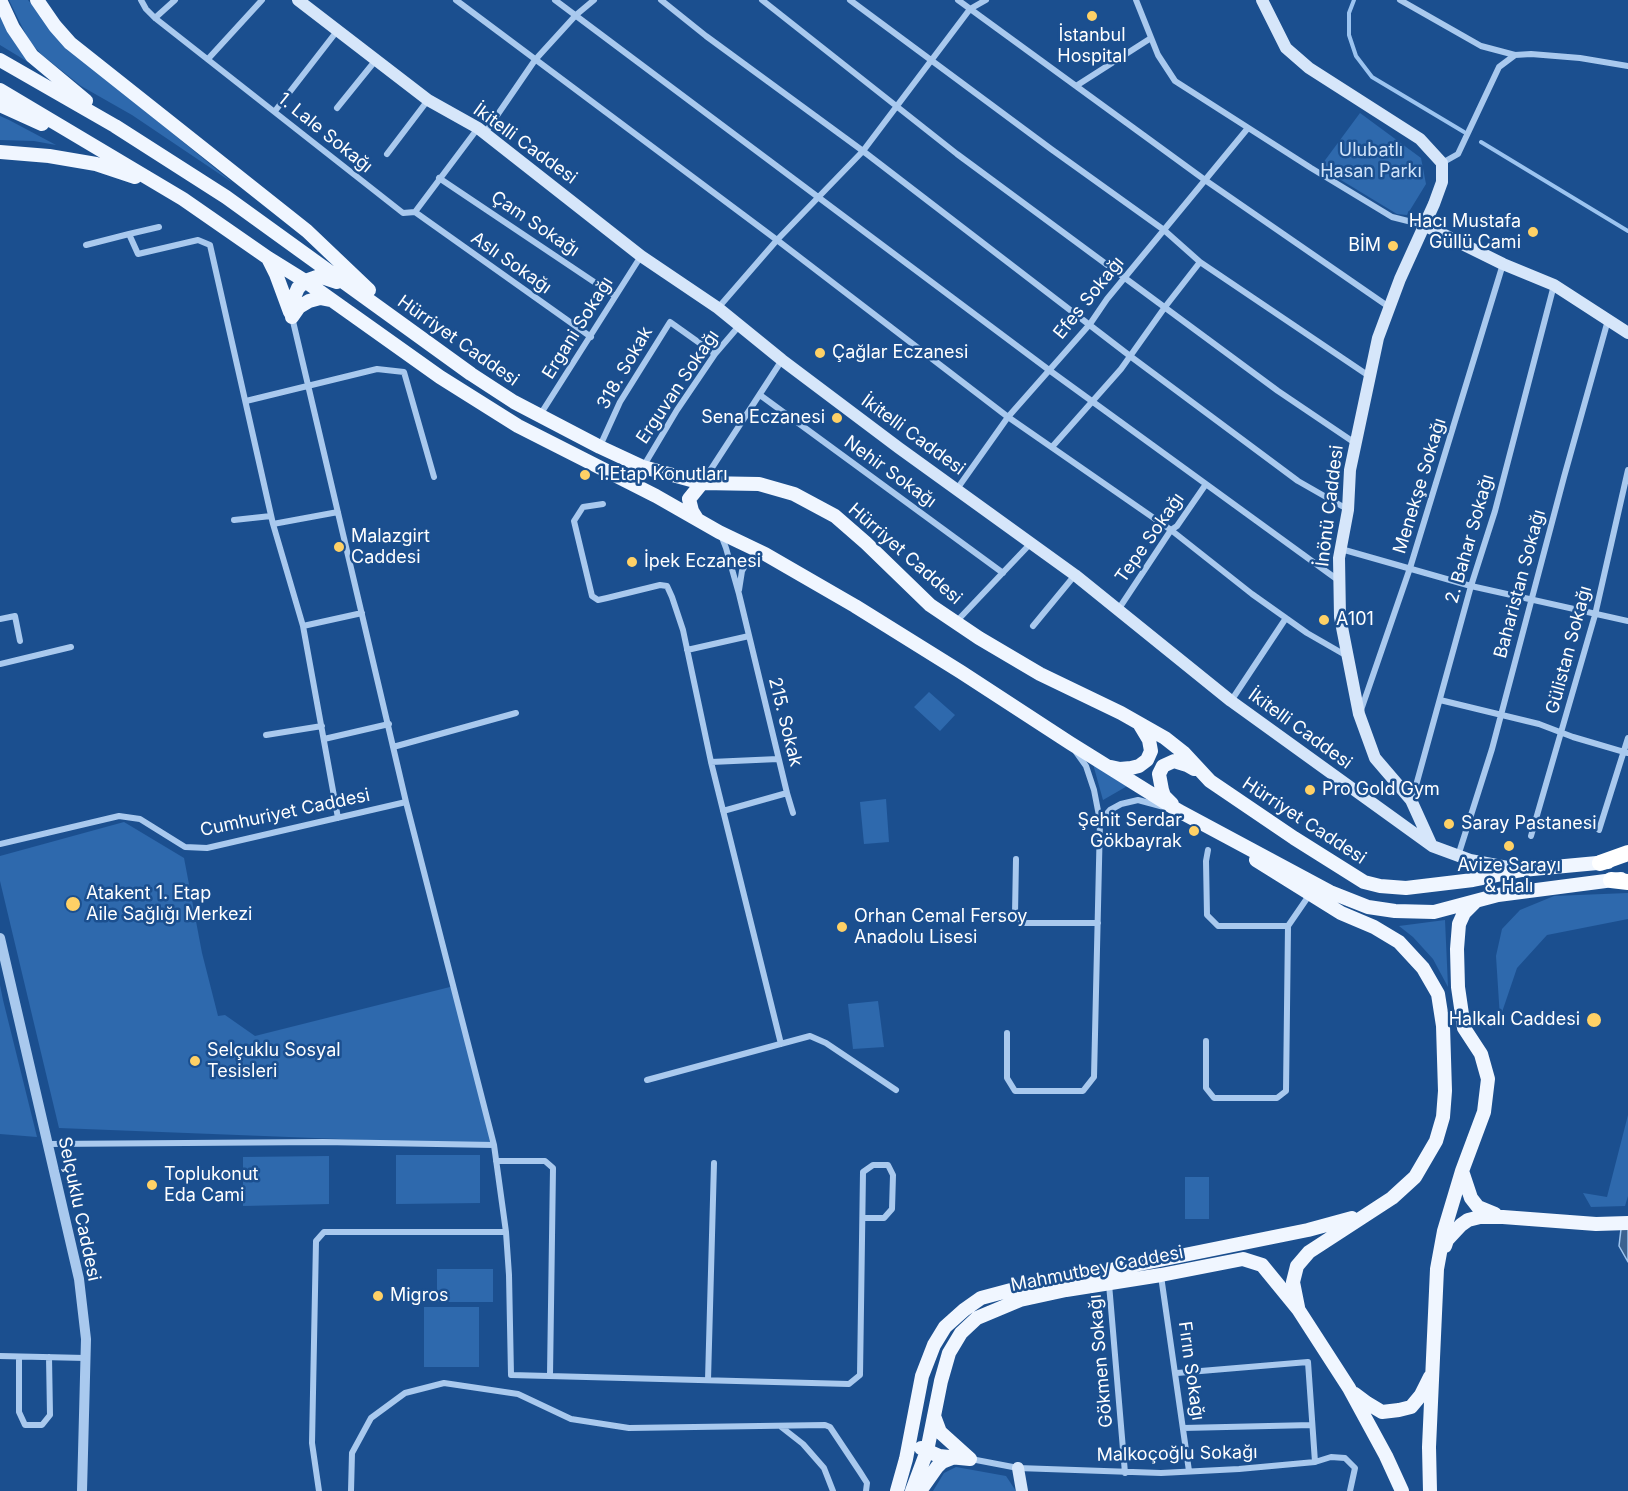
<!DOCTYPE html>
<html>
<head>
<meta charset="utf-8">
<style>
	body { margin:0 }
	canvas { display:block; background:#1b4f8f }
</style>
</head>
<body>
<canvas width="1628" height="1491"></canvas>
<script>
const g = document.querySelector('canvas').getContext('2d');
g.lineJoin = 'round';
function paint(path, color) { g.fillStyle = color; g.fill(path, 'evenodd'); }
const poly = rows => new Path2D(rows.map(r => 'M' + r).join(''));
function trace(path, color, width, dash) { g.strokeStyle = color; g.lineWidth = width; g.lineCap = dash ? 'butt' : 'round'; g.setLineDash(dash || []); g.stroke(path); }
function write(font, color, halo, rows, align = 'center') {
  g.font = font + ' Inter,sans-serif'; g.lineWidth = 5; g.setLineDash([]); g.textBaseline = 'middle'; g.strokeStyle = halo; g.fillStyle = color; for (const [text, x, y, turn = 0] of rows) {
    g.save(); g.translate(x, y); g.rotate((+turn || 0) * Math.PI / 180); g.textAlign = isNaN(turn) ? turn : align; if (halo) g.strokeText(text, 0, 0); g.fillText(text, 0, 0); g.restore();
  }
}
const green = poly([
	[9,0,28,0,65,45,233,183,132,115,81,86,42,55,29,41],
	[0,14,10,36,28,62,0,45],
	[1360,113,1421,158,1426,184,1407,215,1397,214,1336,177,1323,163],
	[0,116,9,120,56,145,34,141,0,140],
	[929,692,955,715,940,731,914,707],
	[1093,764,1129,785,1103,800],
	[886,799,889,842,864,844,860,802],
	[124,822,184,858,202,953,218,1016,225,1015,255,1036,454,986,494,1145,59,1128,0,881,0,856],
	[1628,893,1628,919,1547,935,1517,968,1500,1018,1496,956,1502,929,1520,910,1554,896],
	[1445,920,1448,987,1433,959,1413,937,1399,926],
	[0,985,3,1000,37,1137,0,1134],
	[878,1001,884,1047,853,1049,848,1004],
	[1628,1115,1628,1196,1625,1206,1591,1207,1583,1193,1607,1197],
	[396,1155,480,1155,480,1203,396,1204],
	[329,1156,329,1204,243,1206,243,1157],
	[1185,1177,1209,1177,1209,1219,1185,1219],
	[437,1269,493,1269,493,1302,437,1302],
	[424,1307,479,1307,479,1367,424,1367],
	[956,1467,1006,1476,1016,1491,933,1491,944,1473]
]);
const water = poly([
	[1621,1229,1628,1229,1628,1262,1619,1246,1621,1229]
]);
const stream = poly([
	[1354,0,1349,13,1349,35,1356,56,1372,77,1464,132],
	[1481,142,1628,231]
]);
const minor = poly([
	[141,0,146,9,155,18,403,213,415,212,478,128],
	[456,0,777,240,1008,417,1171,530,1252,594,1307,633,1347,656],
	[555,0,1049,370,1338,580],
	[661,0,706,36,863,151,1130,356,1298,481,1347,509],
	[762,0,957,154,1278,391,1355,443],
	[850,0,1051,149,1164,230,1200,262,1369,376],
	[958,0,1205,180,1389,307],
	[1136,0,1158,55,1175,81,1311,168,1392,217,1424,225],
	[1400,0,1481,46,1515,55],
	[155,18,175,0],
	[208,59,262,0],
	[1076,86,1151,38],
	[337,108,375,61],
	[275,111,337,31],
	[485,133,535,60,576,15,594,0],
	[387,154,428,100],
	[1442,163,1458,154,1499,67,1515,55,1531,54,1580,58,1628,66],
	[439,178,615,296],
	[415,212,591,337],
	[159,227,129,234,138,254,198,240,210,245,273,524,303,626,338,818],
	[86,245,129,234],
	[718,308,777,240,863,151,970,9,986,0],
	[292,317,406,802,494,1145,506,1232,509,1275,511,1375,849,1384,860,1375,863,1172,873,1165,888,1165,893,1175,892,1209,884,1218,863,1218],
	[760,395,1003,573],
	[246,401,377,369,404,372,434,477],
	[540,415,641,256],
	[600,446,620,402,670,322,715,354],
	[1052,447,1121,369,1165,307,1200,262],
	[643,467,677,410,715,354,739,326],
	[702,483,782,360],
	[957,489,1008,417,1090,324,1107,299,1248,128],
	[603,504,583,507,574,521,592,596,598,600,607,598,660,585,667,586,672,597,683,630,711,762,781,1044],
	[234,520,271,516],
	[273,524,338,512],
	[721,535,726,548,739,594,787,793,723,811],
	[1341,549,1471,586,1628,621],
	[739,590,742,571,747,562,752,557,762,555],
	[1118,610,1171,530,1177,526,1206,484],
	[0,619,15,616,20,641],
	[956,622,1031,543],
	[303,626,362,613],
	[1033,626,1075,575],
	[687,650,749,636],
	[0,664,71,647],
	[1440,700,1539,724,1573,737,1628,753],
	[1231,701,1286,618],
	[1361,710,1410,568,1503,264],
	[266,735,322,726],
	[324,739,389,724],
	[393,747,516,713],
	[711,762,778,759],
	[787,793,793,813],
	[1412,800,1471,586,1495,511,1554,285],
	[1100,821,1110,810,1121,804,1138,800,1164,807],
	[1599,830,1628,738],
	[1531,836,1595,615,1628,470],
	[0,844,119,816,140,819,185,847,207,848,406,802],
	[1208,850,1206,861,1207,915,1218,926,1288,926,1310,894],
	[1458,856,1492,749,1564,477,1608,320],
	[1016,859,1015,914,1022,923,1098,923],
	[1007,1033,1007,1078,1015,1091,1083,1091,1094,1077,1100,821,1094,790,1086,766,1076,752],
	[1206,1041,1206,1088,1214,1098,1277,1098,1286,1091,1288,926],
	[647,1080,810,1036,826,1043,896,1090],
	[48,1144,323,1142,494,1145],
	[496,1161,545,1161,553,1168,550,1375],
	[1161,1276,1189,1471],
	[1109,1284,1125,1473],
	[0,1356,85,1358],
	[19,1357,19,1412,25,1425,42,1425,50,1415,49,1357],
	[1177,1373,1308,1362,1315,1462],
	[708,1380,714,1163],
	[780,1426,803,1444,824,1468,833,1491],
	[1183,1428,1312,1425],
	[971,1459,1018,1468,1161,1473,1239,1469,1315,1462,1331,1457,1345,1458,1355,1468,1350,1491],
	[319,1491,312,1443,316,1241,324,1232,506,1232],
	[351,1491,352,1453,371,1418,405,1393,444,1383,518,1394,571,1419,629,1428,825,1425,830,1427,860,1472,867,1483,866,1491]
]);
const tertiary = poly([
	[0,938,79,1279,86,1339,82,1491]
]);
const secondary = poly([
	[298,0,428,100,478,128,641,256,718,308,782,360,899,448,1075,575,1231,701,1432,846,1470,860,1518,869],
	[1262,0,1286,48,1309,68,1420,139,1442,163,1442,182,1434,204,1400,279,1378,338,1350,470,1348,510,1339,558,1340,617,1359,714,1375,758,1411,800,1431,844],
	[1424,225,1503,264,1554,285,1628,333],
	[1018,1468,1022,1491]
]);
const primary = poly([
	[0,0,13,28,32,56,86,101],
	[37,0,55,26,70,43,307,231,369,290],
	[0,60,115,126,226,197,471,374,514,402,600,447,643,467,702,483,759,484,794,494,835,516,866,543,930,605,979,638,1040,674,1121,713,1165,738,1184,753,1210,781,1294,838,1364,882,1380,886,1406,888,1473,880,1522,870,1608,862],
	[0,90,183,199,268,258,305,281,440,377,518,426,656,496,719,532,765,554,855,606,961,672,1070,743,1179,811,1330,892,1368,907,1395,911,1434,912,1498,895,1621,879],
	[0,105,42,124],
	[0,152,49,156,96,164,135,177],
	[269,260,276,274,290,312],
	[292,317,292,302,298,288,305,281,319,276,337,282],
	[292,317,299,307,309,301,320,298,330,300],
	[697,519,692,511,689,499,702,483],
	[1111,767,1120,769,1131,768,1139,766,1147,760,1151,751,1149,740,1140,725],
	[1172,804,1164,796,1162,790,1159,774,1163,766,1174,761,1187,765,1194,769],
	[1256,860,1341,913,1374,927,1399,942,1423,968,1438,994,1443,1026,1445,1091,1443,1117,1436,1141,1415,1177,1392,1198,1309,1252,1297,1266,1293,1282,1298,1307],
	[1462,1171,1471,1198,1478,1207,1495,1214],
	[1445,1246,1447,1240,1461,1225,1468,1220,1480,1217,1503,1217,1596,1224,1628,1223],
	[1355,1394,1367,1403,1382,1412,1399,1410,1411,1407,1421,1395,1430,1377],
	[934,1416,940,1432,970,1459],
	[921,1448,939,1456,970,1459],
	[897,1491,906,1459,922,1376,934,1345,945,1327,964,1310,981,1298,1011,1290,1308,1230,1352,1218],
	[912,1491,927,1451,941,1381,949,1353,961,1333,977,1318,1020,1300,1066,1290,1161,1275,1243,1259,1262,1265,1298,1309,1349,1388,1386,1456,1402,1491],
	[920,1491,937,1467,942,1462,952,1458],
	[1430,1491,1429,1447,1437,1269,1444,1231,1462,1171,1484,1112,1488,1079,1481,1054,1464,1028,1458,987,1457,949,1459,924,1464,913,1476,901]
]);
const motorway = poly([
	[1600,863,1628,853],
	[1611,880,1628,882]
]);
const markers = [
	[1092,16,6,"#ffd166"],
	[1533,232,6,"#ffd166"],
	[1393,246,6,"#ffd166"],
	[820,353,6,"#ffd166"],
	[837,418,6,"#ffd166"],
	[585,475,6,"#ffd166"],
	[339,547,6,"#ffd166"],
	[632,562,6,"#ffd166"],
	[1324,620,6,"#ffd166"],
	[1310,790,6,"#ffd166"],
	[1449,824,6,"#ffd166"],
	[1194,831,6,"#ffd166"],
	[1509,846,6,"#ffd166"],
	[73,904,8,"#ffd166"],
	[842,927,6,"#ffd166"],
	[1594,1020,8,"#ffd166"],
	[195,1061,6,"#ffd166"],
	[152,1185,6,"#ffd166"],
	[378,1296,6,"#ffd166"]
];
const poiNames = [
	["İstanbul",1092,36,"center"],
	["Hospital",1092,57,"center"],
	["Hacı Mustafa",1521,222,"right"],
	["Güllü Cami",1521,243,"right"],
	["BİM",1381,246,"right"],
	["Çağlar Eczanesi",832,353],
	["Sena Eczanesi",825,418,"right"],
	["1.Etap Konutları",597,475],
	["Malazgirt",351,537],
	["Caddesi",351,558],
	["İpek Eczanesi",644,562],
	["A101",1336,620],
	["Pro Gold Gym",1322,790],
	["Şehit Serdar",1182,821,"right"],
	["Gökbayrak",1182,842,"right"],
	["Saray Pastanesi",1461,824],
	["Avize Sarayı",1509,866,"center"],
	["& Halı",1509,887,"center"],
	["Atakent 1. Etap",86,894],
	["Aile Sağlığı Merkezi",86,915],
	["Orhan Cemal Fersoy",854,917],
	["Anadolu Lisesi",854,938],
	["Halkalı Caddesi",1580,1020,"right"],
	["Selçuklu Sosyal",207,1051],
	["Tesisleri",207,1072],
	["Toplukonut",164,1175],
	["Eda Cami",164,1196],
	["Migros",390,1296]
];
const streetNames = [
	["1. Lale Sokağı",325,133,39],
	["İkitelli Caddesi",525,144,36],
	["Çam Sokağı",535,224,34],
	["Aslı Sokağı",511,263,35],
	["Efes Sokağı",1089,298,-51],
	["Ergani Sokağı",578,328,-58],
	["Hürriyet Caddesi",458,341,35],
	["318. Sokak",625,368,-60],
	["Erguvan Sokağı",678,387,-56],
	["İkitelli Caddesi",913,435,36],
	["Nehir Sokağı",890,472,36],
	["Menekşe Sokağı",1420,486,-73],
	["İnönü Caddesi",1330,506,-83],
	["Tepe Sokağı",1150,538,-55],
	["2. Bahar Sokağı",1470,539,-74],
	["Hürriyet Caddesi",905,554,41],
	["Baharistan Sokağı",1520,584,-75],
	["Gülistan Sokağı",1569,650,-75],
	["215. Sokak",785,722,76],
	["İkitelli Caddesi",1300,729,36],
	["Cumhuriyet Caddesi",285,813,-12],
	["Hürriyet Caddesi",1304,821,33],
	["Selçuklu Caddesi",79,1209,78],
	["Mahmutbey Caddesi",1097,1269,-11],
	["Gökmen Sokağı",1101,1361,-95],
	["Fırın Sokağı",1191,1371,82],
	["Malkoçoğlu Sokağı",1177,1454,-1]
];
const parkNames = [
	["Ulubatlı",1371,151],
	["Hasan Parkı",1371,172]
];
paint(green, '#2e69ad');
paint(water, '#3c6290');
trace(water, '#9cc4f0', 1.5);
trace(stream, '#9cc4f0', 4);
trace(minor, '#a9c9ee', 6);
trace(tertiary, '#a9c9ee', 10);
trace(secondary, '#d6e6fa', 12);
trace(primary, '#f0f6ff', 14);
trace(motorway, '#fff', 16);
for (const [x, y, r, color] of markers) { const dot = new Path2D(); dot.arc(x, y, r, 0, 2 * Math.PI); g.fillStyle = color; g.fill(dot); trace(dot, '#1b4f8f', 2); }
write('18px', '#fff', '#1b4f8f', poiNames, 'left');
write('18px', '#fff', '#1b4f8f', streetNames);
write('18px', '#cfe3fa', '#1b4f8f', parkNames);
</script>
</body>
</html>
